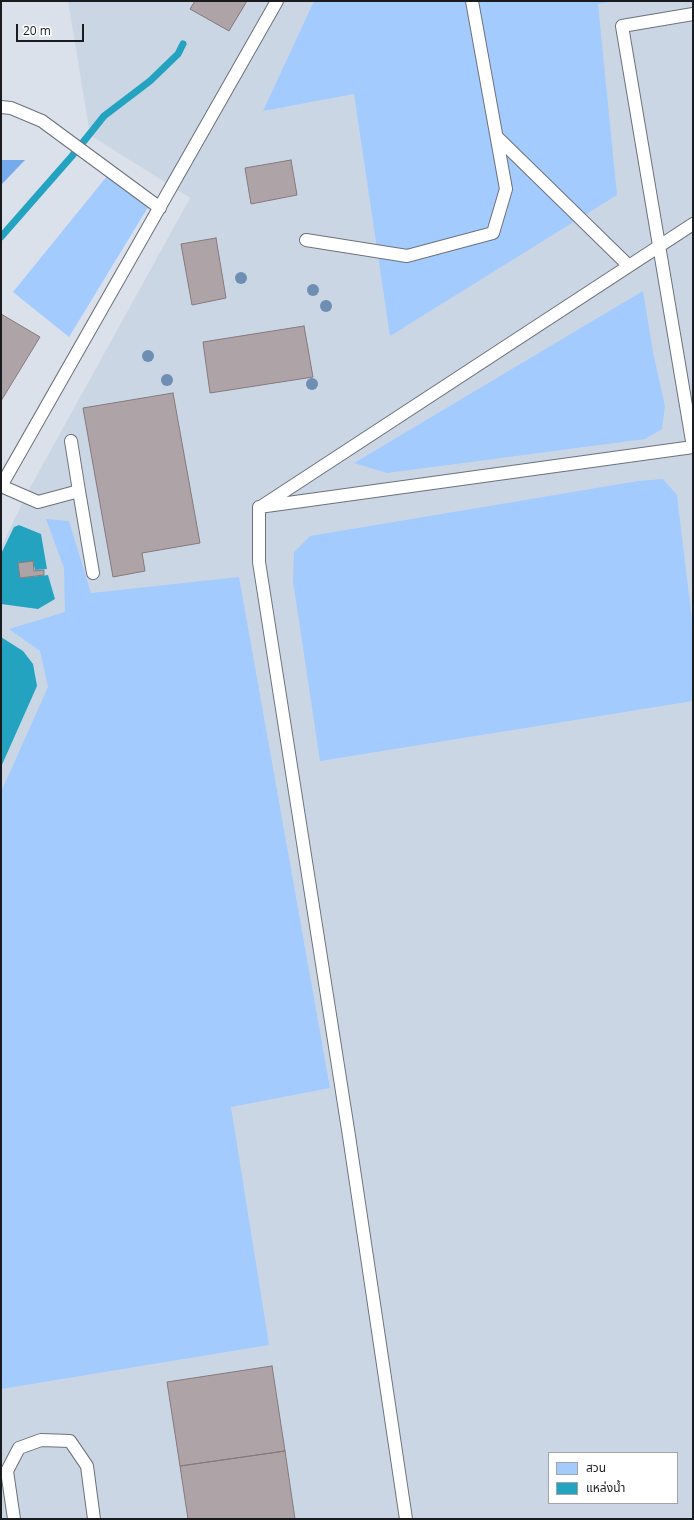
<!DOCTYPE html>
<html>
<head>
<meta charset="utf-8">
<style>
	body { margin:0 }
	#map { position:relative; width:694px; height:1520px; overflow:hidden; background:#dae1ea; font-family:"Open Sans","Noto Sans Thai",sans-serif }
	canvas { display:block }
	.frame { position:absolute; inset:0; border:2px solid #191b1e; pointer-events:none }
	.legend { position:absolute; left:548px; top:1452px; width:130px; height:52px; box-sizing:border-box; background:#fff; border:1px solid #a3a4a5; margin:0; padding:5px 7px; list-style:none; font-size:12px; color:#191b1e }
	.legend li { display:flex; align-items:center; gap:8px; height:20px }
	.legend b { width:20px; border:1px solid #a3a4a5 }
	.scale { position:absolute; left:16px; top:24px; width:68px; height:18px; box-sizing:border-box; border:2px solid #191b1e; border-top:0; padding-left:5px; font-size:12px; line-height:14px; white-space:nowrap; color:#191b1e; -webkit-text-stroke:3px #fff; paint-order:stroke }
</style>
</head>
<body>
<div id="map">
<canvas width="694" height="1520"></canvas>
<div class="frame"></div>
<ul class="legend">
<li><b style="height:11px;background:#a3cbfe"></b>สวน</li>
<li><b style="height:11px;background:#24a3c1"></b>แหล่งน้ำ</li>
</ul>
<div class="scale">20 m</div>
</div>
<script>
const g = document.querySelector('canvas').getContext('2d');
g.lineJoin = 'round';
function paint(path, color) { g.fillStyle = color; g.fill(path, 'evenodd'); }
const poly = rows => new Path2D(rows.map(r => 'M' + r).join(''));
function trace(path, color, width, dash) { g.strokeStyle = color; g.lineWidth = width; g.lineCap = dash ? 'butt' : 'round'; g.setLineDash(dash || []); g.stroke(path); }
const built = poly([
	[68,1,693,1,693,1519,1,1519,1,548,26,495,190,198,90,135],
	[549,1453,677,1453,677,1503,549,1503]
]);
const green = poly([
	[314,1,614,1,598,4,617,195,390,336,354,94,263,111],
	[112,170,153,199,69,337,13,292],
	[643,291,653,352,665,406,662,429,645,439,387,473,354,463],
	[663,479,677,495,693,629,693,701,320,761,293,581,294,552,310,536,638,481],
	[46,519,69,521,91,593,239,577,330,1088,231,1107,269,1345,1,1389,1,792,48,687,40,651,9,629,65,612,64,568]
]);
const forest = poly([
	[1,160,25,160,1,185]
]);
const water = poly([
	[19,525,41,534,47,569,35,570,33,561,18,563,20,578,48,575,55,599,38,609,1,604,1,554,14,527],
	[1,637,23,651,33,664,37,686,1,767]
]);
const stream = poly([
	[1,237,72,156,104,116,150,81,178,54,183,44]
]);
const building = poly([
	[195,1,247,1,229,31,190,9,195,1],
	[291,160,297,195,251,204,245,168,291,160],
	[216,238,226,298,192,305,181,244,216,238],
	[1,314,40,337,1,401,1,314],
	[304,326,313,377,210,393,203,342,304,326],
	[173,393,200,543,142,553,145,571,113,577,83,408,173,393],
	[33,561,34,571,44,570,44,575,20,578,18,563,33,561],
	[272,1366,285,1451,180,1466,167,1382,272,1366],
	[285,1451,295,1519,188,1519,180,1466,285,1451]
]);
const service = poly([
	[1,107,11,108,42,121,160,208],
	[497,137,629,266],
	[306,240,407,256,493,233,506,189,472,1],
	[71,441,79,491],
	[1,486,277,1],
	[1,486,38,502,79,491,93,573],
	[262,506,693,224],
	[259,507,259,562,349,1136,406,1519],
	[259,507,693,447,622,26,693,14],
	[14,1519,7,1471,19,1448,41,1440,70,1441,87,1466,94,1519]
]);
const trees = [
	[241,278],
	[313,290],
	[326,306],
	[148,356],
	[167,380],
	[312,384]
];
paint(built, '#cbd6e5');
paint(green, '#a3cbfe');
paint(forest, '#75aaec');
paint(water, '#24a3c1');
trace(stream, '#24a3c1', 7);
paint(building, '#aea3a6');
trace(building, '#857a7d', 1);
trace(service, '#6c727a', 14);
trace(service, '#fff', 12);
g.fillStyle = '#6e8eb3';
for (const [x, y] of trees) { g.beginPath(); g.arc(x, y, 6, 0, 2 * Math.PI); g.fill(); }
</script>
</body>
</html>
